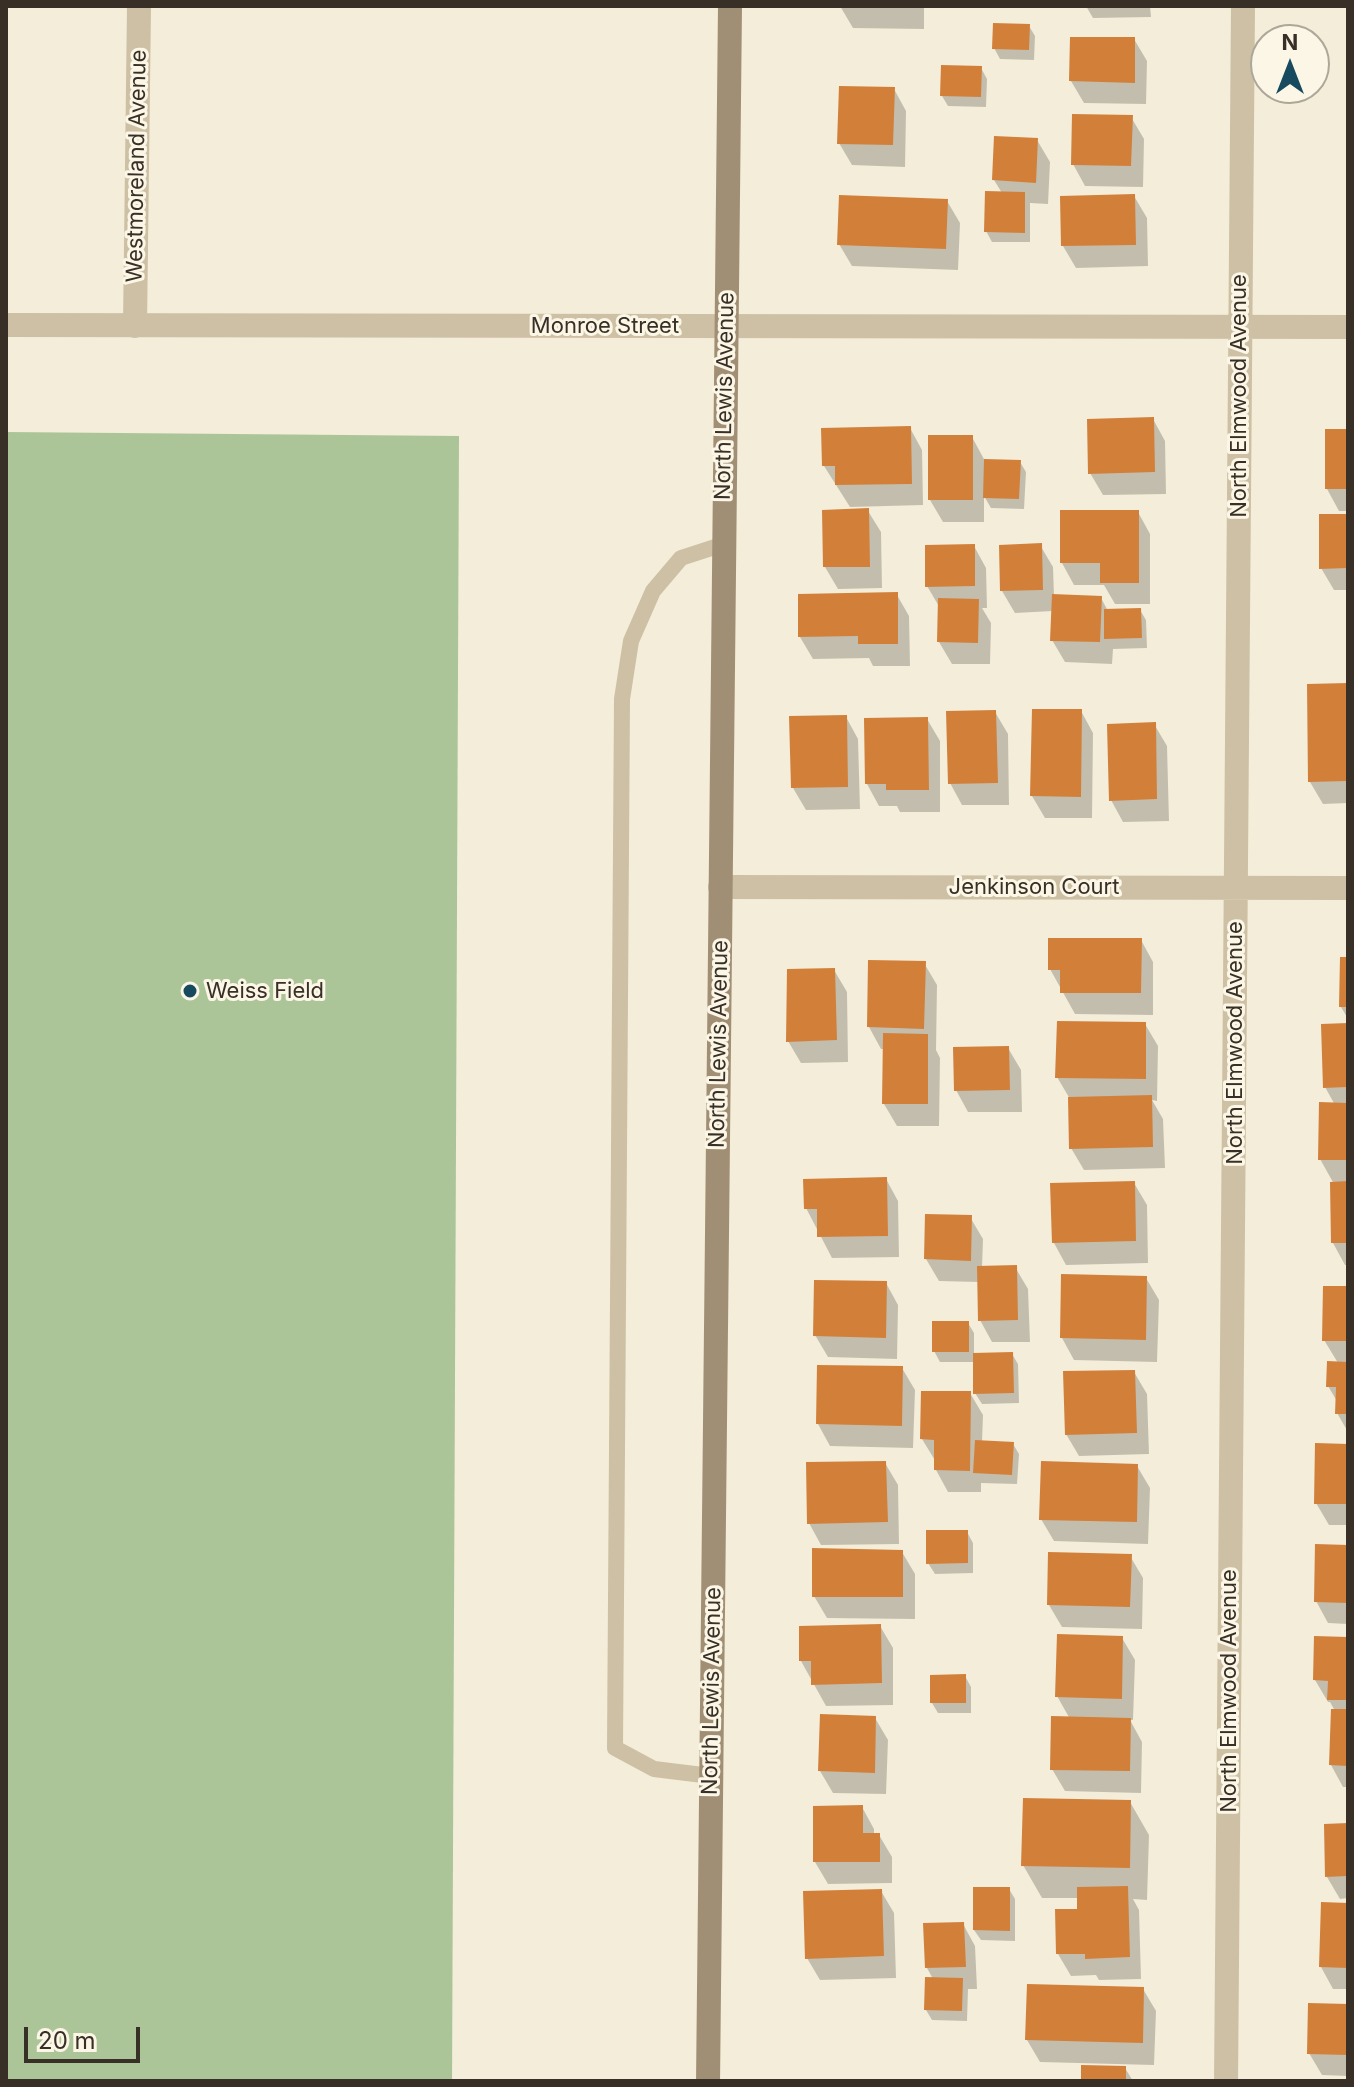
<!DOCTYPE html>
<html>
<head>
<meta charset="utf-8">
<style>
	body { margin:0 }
	#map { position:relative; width:1354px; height:2087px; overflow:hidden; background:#f4edd9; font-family:Inter,sans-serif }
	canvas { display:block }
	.frame { position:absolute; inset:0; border:8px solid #383026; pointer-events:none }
	.north { position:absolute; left:1250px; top:24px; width:80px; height:80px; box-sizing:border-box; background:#fbf6e6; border:2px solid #ada799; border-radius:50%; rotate:0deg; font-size:22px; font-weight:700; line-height:32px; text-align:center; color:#383026 }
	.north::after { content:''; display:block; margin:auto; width:28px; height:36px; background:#174a5e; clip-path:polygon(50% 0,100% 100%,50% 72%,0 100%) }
	.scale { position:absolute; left:24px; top:2027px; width:116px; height:36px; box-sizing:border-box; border:4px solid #383026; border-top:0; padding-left:10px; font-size:24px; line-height:28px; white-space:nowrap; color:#383026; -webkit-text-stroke:6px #fbf6e6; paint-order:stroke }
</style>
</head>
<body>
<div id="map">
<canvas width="1354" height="2087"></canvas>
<div class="frame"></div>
<div class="north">N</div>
<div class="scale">20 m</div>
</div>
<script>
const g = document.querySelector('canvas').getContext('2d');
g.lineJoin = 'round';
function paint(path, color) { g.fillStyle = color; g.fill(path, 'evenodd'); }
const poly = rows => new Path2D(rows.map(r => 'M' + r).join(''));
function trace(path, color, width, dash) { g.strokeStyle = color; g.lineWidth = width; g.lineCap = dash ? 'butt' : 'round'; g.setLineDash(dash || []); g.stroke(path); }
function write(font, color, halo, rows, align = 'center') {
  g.font = font + ' Inter,sans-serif'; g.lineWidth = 6; g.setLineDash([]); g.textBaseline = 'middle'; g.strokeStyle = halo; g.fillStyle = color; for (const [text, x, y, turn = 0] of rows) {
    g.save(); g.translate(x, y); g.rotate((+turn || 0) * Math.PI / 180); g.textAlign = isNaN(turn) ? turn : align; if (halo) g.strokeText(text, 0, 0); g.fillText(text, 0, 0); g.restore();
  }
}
const green = poly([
	[6,432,459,436,452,2081,6,2081]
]);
const shadow = poly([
	[840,6,924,6,924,29,853,28],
	[1086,6,1150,6,1151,17,1093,18],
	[1029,26,1035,36,1034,60,1000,59,994,48],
	[1134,39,1147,61,1146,104,1084,103,1071,81],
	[981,68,987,79,986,107,948,106,942,96],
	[894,89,906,111,905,167,852,165,839,143],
	[1131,117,1144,139,1143,187,1085,186,1073,164],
	[1037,140,1050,162,1048,204,1030,203,1030,242,992,242,986,231,1002,193,994,180],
	[1134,196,1147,218,1148,266,1076,268,1063,246],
	[947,201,960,223,958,270,852,266,839,244],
	[1153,419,1165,441,1166,494,1103,495,1090,473],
	[910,428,922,450,923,505,850,507,824,466],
	[1348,431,1348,511,1339,511,1327,489],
	[972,437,985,461,1020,462,1026,472,1024,509,991,508,984,496,984,522,943,522,930,500],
	[868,511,881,532,882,588,838,589,825,567],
	[1138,512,1150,534,1150,604,1115,604,1104,585,1074,585,1062,563],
	[1348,516,1348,590,1334,590,1321,568],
	[1040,545,1053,567,1054,597,1101,598,1108,611,1140,610,1146,620,1147,648,1113,649,1112,664,1065,662,1052,640,1053,611,1015,613,1002,591],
	[974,546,986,568,987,608,982,608,991,623,990,664,952,664,939,642,940,608,927,586],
	[897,595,909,616,910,666,873,666,869,658,813,659,800,637],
	[1348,685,1348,803,1323,804,1310,782,1309,686],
	[1081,711,1093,733,1092,818,1045,818,1032,796],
	[995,712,1008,734,1009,805,962,805,950,783],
	[846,717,858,739,860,809,806,810,793,788],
	[927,719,940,741,940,812,900,812,897,806,879,806,867,784],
	[1154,724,1167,746,1169,821,1123,822,1111,800],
	[1141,940,1153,962,1153,1015,1075,1014,1050,969],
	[1348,959,1348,1019,1341,1007],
	[924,963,937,985,936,1050,940,1058,939,1126,897,1126,884,1104,885,1049,881,1049,869,1027],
	[834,970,847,992,848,1062,801,1063,788,1041],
	[1145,1024,1158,1046,1157,1101,1152,1100,1163,1119,1165,1168,1084,1170,1071,1148,1070,1099,1057,1077],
	[1348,1025,1348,1265,1345,1265,1333,1243,1334,1184,1320,1159,1335,1105,1325,1087],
	[1008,1048,1021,1070,1022,1112,968,1112,956,1090],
	[886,1179,898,1201,899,1257,832,1258,806,1208],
	[1134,1183,1147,1205,1148,1263,1066,1265,1054,1243],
	[970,1217,983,1239,982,1268,1015,1267,1028,1289,1030,1342,992,1342,980,1320,979,1282,939,1281,926,1259],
	[1146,1278,1159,1300,1157,1362,1074,1360,1062,1338],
	[886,1283,898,1305,897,1359,828,1357,815,1335],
	[1348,1288,1348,1432,1337,1413,1338,1403,1328,1386,1338,1363,1324,1340],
	[968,1323,974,1333,974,1355,1012,1354,1018,1364,1019,1403,982,1404,975,1393,975,1362,940,1362,934,1351],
	[902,1368,915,1390,913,1448,830,1446,818,1424],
	[1134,1372,1147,1394,1149,1454,1079,1456,1066,1434],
	[970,1393,983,1415,982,1442,1013,1444,1019,1454,1017,1484,981,1483,981,1492,948,1492,936,1470,936,1462,922,1439],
	[1348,1446,1348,1525,1329,1525,1316,1503],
	[885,1463,898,1485,899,1544,821,1545,809,1523],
	[1137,1466,1150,1488,1148,1544,1054,1541,1041,1519],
	[967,1532,973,1543,973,1573,935,1574,928,1563],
	[1348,1547,1348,1624,1328,1623,1316,1601],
	[902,1552,915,1574,915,1619,827,1618,814,1596],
	[1130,1556,1143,1578,1142,1629,1062,1627,1049,1605],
	[880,1626,893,1648,893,1705,826,1706,801,1661],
	[1122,1638,1135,1660,1133,1720,1130,1720,1142,1742,1141,1793,1065,1791,1052,1769,1070,1719,1057,1696],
	[1348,1639,1348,1787,1343,1787,1331,1765,1335,1711,1330,1702,1328,1702,1315,1680],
	[965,1676,971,1687,971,1713,938,1713,932,1703],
	[875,1718,888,1740,886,1794,833,1793,820,1771],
	[1130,1802,1149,1835,1147,1900,1133,1899,1139,1910,1141,1979,1099,1980,1096,1975,1071,1976,1058,1954,1079,1911,1079,1898,1042,1898,1023,1865],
	[862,1807,874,1829,874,1835,879,1835,892,1857,892,1883,828,1884,815,1862],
	[1348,1825,1348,1898,1340,1899,1327,1877],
	[1009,1889,1015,1899,1015,1941,981,1940,974,1930],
	[881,1891,894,1913,896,1978,820,1980,807,1958],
	[1348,1905,1348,1989,1333,1989,1321,1967],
	[963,1924,975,1946,977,1989,968,1989,967,2021,932,2020,926,2010,933,1979,927,1968],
	[1143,1989,1156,2011,1154,2065,1040,2062,1027,2040],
	[1348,2006,1348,2076,1322,2075,1309,2053],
	[1125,2068,1133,2081,1083,2081]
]);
const building = poly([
	[993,23,1030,24,1029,50,992,49],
	[1070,37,1135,37,1135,83,1069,81],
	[941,65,982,66,981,97,940,96],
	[839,86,895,87,893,145,837,144],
	[1072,114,1133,115,1131,166,1071,165],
	[994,136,1038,138,1036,183,992,180],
	[985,191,1025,192,1025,233,984,232],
	[1135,194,1136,245,1061,246,1060,196],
	[839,195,948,199,946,249,837,245],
	[1154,417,1155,472,1088,474,1087,419],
	[911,426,912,484,835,485,835,466,822,466,821,428],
	[1325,429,1348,429,1348,489,1325,489],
	[928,435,973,435,973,500,928,500],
	[984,459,1021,460,1019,499,983,498],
	[869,508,870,567,823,567,822,510],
	[1060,510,1139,510,1139,583,1100,583,1100,563,1060,563],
	[1319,514,1348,514,1348,568,1319,569],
	[1042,543,1043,590,1000,591,999,545],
	[975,544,975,586,925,587,925,545],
	[898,592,898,644,858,644,858,636,798,637,798,594],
	[1052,594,1102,596,1100,642,1050,641],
	[938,598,979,599,978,643,937,642],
	[1141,608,1142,638,1104,639,1104,609],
	[1348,683,1348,781,1308,782,1307,684],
	[1032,709,1082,709,1081,797,1030,796],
	[996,710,998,783,948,784,946,711],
	[847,715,848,787,791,788,789,716],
	[928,717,929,790,886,790,886,784,865,784,864,718],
	[1156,722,1157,799,1109,801,1107,724],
	[1048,938,1142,938,1141,993,1060,993,1060,970,1048,970],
	[1340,957,1348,957,1348,1007,1339,1007],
	[868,960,926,961,924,1029,867,1027],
	[835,968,837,1040,786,1042,787,969],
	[1057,1021,1146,1022,1146,1079,1055,1078],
	[1348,1023,1348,1087,1323,1088,1321,1024],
	[883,1033,928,1034,928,1104,882,1104],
	[1009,1046,1010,1090,954,1091,953,1047],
	[1152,1095,1153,1147,1069,1149,1068,1097],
	[1319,1102,1348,1103,1348,1160,1318,1160],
	[887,1177,888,1236,817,1237,817,1209,804,1209,803,1179],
	[1135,1181,1136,1241,1052,1243,1050,1183],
	[1348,1181,1348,1243,1331,1243,1330,1182],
	[925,1214,972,1215,971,1261,924,1259],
	[1017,1265,1018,1320,978,1321,977,1266],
	[1061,1274,1147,1276,1146,1340,1060,1338],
	[814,1280,887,1281,886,1338,813,1336],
	[1323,1286,1348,1286,1348,1341,1322,1341],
	[932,1321,969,1321,969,1352,932,1352],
	[1013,1352,1014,1393,973,1394,973,1353],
	[1327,1361,1348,1362,1348,1414,1335,1414,1336,1387,1326,1387],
	[817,1365,903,1366,902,1426,816,1424],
	[1135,1370,1137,1433,1065,1435,1063,1371],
	[921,1391,971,1391,970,1471,934,1470,934,1440,920,1439],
	[975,1440,1014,1442,1012,1475,973,1473],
	[1315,1443,1348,1444,1348,1504,1314,1504],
	[886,1461,888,1522,807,1524,806,1462],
	[1041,1461,1138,1464,1137,1522,1039,1520],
	[926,1530,968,1530,968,1563,926,1564],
	[1315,1544,1348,1545,1348,1603,1314,1602],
	[812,1548,903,1550,903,1597,812,1597],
	[1048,1552,1132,1554,1130,1607,1047,1605],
	[881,1624,882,1683,811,1685,811,1661,799,1661,799,1626],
	[1057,1634,1123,1636,1122,1699,1055,1697],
	[1314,1636,1348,1637,1348,1700,1327,1700,1328,1681,1313,1680],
	[966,1674,966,1703,930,1703,930,1675],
	[1331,1709,1348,1709,1348,1766,1329,1765],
	[820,1714,876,1716,875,1773,818,1771],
	[1051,1716,1131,1718,1130,1771,1050,1770],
	[1023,1798,1131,1800,1130,1868,1021,1866],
	[863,1805,863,1833,880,1833,880,1862,813,1862,813,1806],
	[1348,1823,1348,1876,1325,1877,1324,1824],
	[1128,1886,1130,1957,1085,1959,1085,1954,1056,1954,1055,1909,1077,1909,1077,1887],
	[973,1887,1010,1887,1010,1931,973,1930],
	[882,1889,884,1956,805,1959,803,1891],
	[1321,1902,1348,1903,1348,1968,1319,1967],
	[964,1922,966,1967,925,1968,923,1923],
	[925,1977,963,1978,962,2011,924,2010],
	[1027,1984,1144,1987,1143,2043,1025,2040],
	[1308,2003,1348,2004,1348,2055,1307,2054],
	[1081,2065,1126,2066,1126,2081,1081,2081]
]);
const lane = poly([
	[711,1776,654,1769,615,1748,622,699,631,641,653,591,681,558,724,544]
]);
const street = poly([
	[6,325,1348,327],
	[135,326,139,6],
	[720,887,1348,888],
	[1226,2081,1243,6]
]);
const secondary = poly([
	[708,2081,730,6]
]);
const markers = [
	[190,991,8,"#174a5e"]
];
const streetNames = [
	["Westmoreland Avenue",137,166,-89],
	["Monroe Street",605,326],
	["North Lewis Avenue",725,396,-89],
	["North Elmwood Avenue",1239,396,-90],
	["Jenkinson Court",1034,887],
	["North Elmwood Avenue",1235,1043,-90],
	["North Lewis Avenue",719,1044,-89],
	["North Lewis Avenue",712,1691,-89],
	["North Elmwood Avenue",1229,1691,-90]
];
const poiNames = [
	["Weiss Field",206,991]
];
paint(green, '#acc598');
paint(shadow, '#0003');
paint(building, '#d27f39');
trace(lane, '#cdc0a4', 16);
trace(street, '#cdc0a4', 24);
trace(secondary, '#a18f75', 24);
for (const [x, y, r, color] of markers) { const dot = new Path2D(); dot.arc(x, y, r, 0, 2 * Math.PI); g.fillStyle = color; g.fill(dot); trace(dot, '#fbf6e6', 3); }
write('22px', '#383026', '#fbf6e6', streetNames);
write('22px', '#383026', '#fbf6e6', poiNames, 'left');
</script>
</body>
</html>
